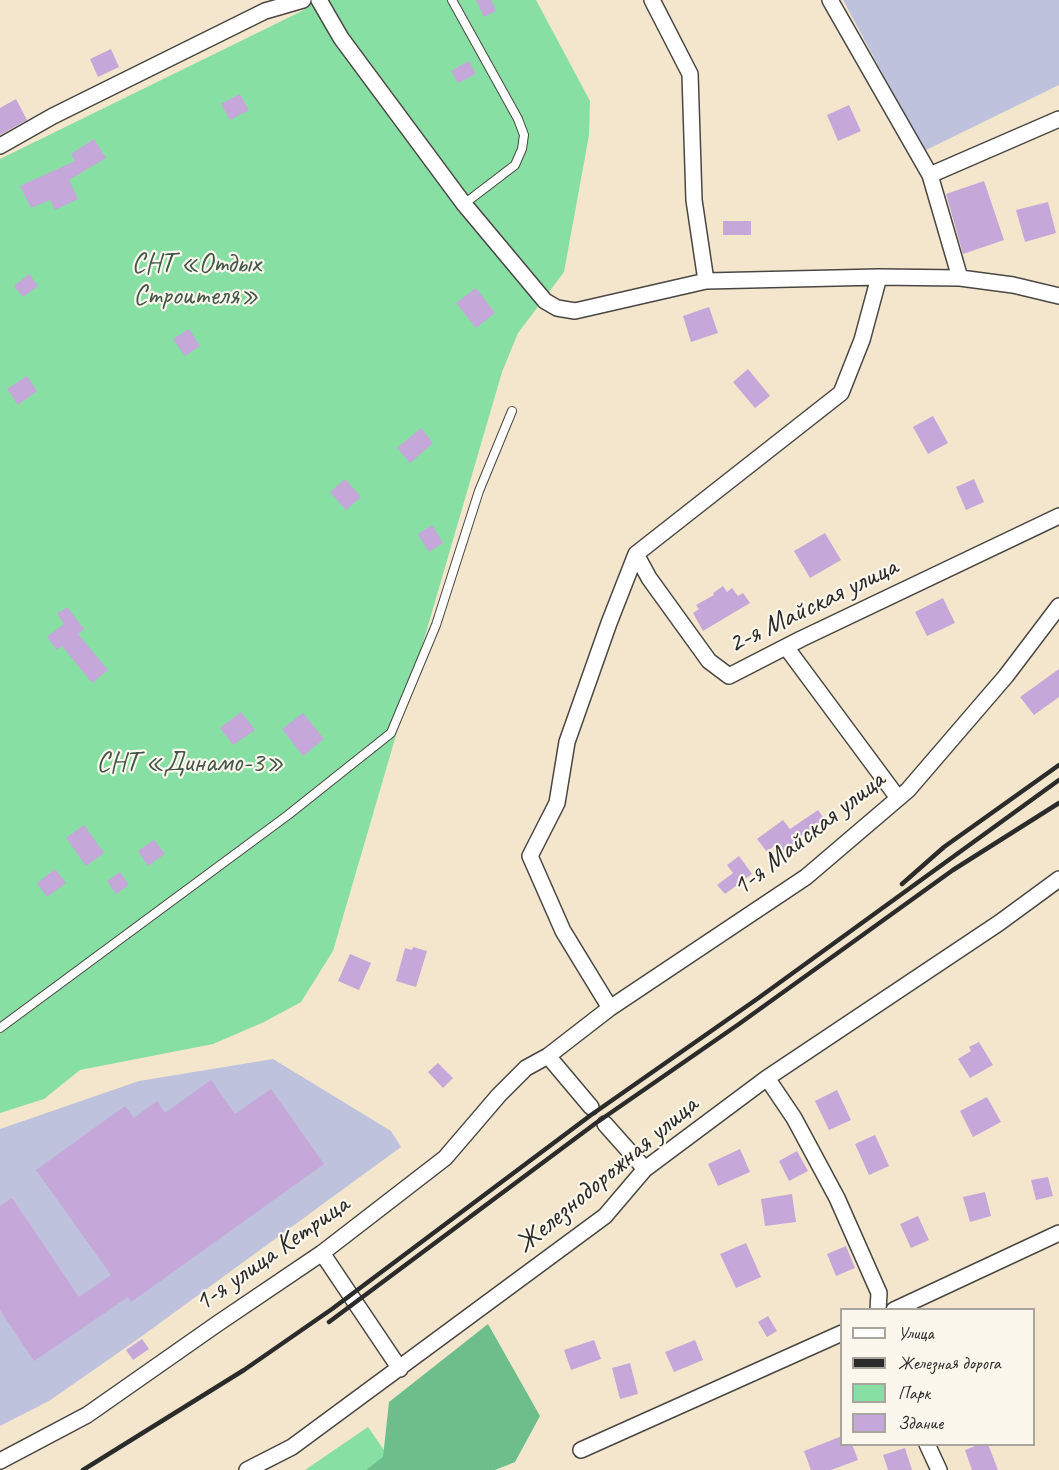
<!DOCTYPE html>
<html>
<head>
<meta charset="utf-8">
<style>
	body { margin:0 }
	#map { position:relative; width:1059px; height:1470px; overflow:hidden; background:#f3e6cc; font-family:Caveat,sans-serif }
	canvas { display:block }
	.legend { position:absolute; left:840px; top:1308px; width:195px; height:138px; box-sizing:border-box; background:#fbf7ec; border:2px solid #a8a59f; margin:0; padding:8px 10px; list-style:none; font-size:18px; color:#2b2b2b }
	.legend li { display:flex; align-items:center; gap:12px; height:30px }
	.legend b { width:30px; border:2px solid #a8a59f }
</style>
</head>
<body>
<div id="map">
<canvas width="1059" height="1470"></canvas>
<ul class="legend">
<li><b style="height:8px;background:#fff"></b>Улица</li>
<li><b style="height:8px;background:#2b2b2b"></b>Железная дорога</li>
<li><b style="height:16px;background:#87dfa4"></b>Парк</li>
<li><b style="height:16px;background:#c6a7d9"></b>Здание</li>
</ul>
</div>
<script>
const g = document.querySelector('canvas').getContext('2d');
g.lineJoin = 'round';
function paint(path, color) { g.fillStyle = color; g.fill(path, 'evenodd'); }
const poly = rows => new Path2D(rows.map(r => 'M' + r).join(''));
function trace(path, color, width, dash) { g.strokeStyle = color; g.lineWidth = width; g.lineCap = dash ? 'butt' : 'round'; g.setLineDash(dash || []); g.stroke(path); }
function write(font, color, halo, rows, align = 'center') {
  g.font = font + ' Caveat,sans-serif'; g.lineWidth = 4.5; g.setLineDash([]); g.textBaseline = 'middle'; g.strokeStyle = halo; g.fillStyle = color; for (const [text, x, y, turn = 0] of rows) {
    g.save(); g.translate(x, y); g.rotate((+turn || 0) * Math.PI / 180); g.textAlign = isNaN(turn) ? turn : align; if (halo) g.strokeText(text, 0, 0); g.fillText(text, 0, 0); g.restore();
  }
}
const industrial = poly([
	[843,0,1059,0,1059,85,924,151],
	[273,1059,391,1131,401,1147,138,1339,49,1401,0,1426,0,1129,139,1081]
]);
const green = poly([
	[317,0,536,0,590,101,589,135,564,272,518,333,502,372,333,951,301,1002,264,1022,213,1044,80,1070,44,1099,0,1113,0,159,302,11],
	[368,1427,388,1456,367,1470,305,1470]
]);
const forest = poly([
	[488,1324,540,1416,515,1462,495,1470,366,1470,383,1457,389,1402]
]);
const building = poly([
	[476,0,491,0,496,11,484,17],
	[111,49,119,67,98,77,90,59],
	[469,61,476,74,458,83,451,71],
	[240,94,249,110,230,120,221,104],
	[16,99,27,120,0,135,0,108],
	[849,105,861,131,838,141,827,115],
	[94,139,106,158,69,180,78,199,55,210,50,200,31,208,20,186,75,161,71,154],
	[984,181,1004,240,963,254,946,194],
	[1048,202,1056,233,1025,242,1016,210],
	[723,221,751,221,751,235,723,235],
	[29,274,38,286,23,297,14,286],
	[476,288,495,313,476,328,456,303],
	[709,307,718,333,691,342,683,316],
	[189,329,200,346,185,356,173,339],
	[748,369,770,396,755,408,733,382],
	[27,376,37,391,18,405,7,389],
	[933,416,948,443,928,454,913,427],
	[421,428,433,443,410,463,397,448],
	[345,479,361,497,346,510,330,492],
	[974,479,984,502,966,510,956,487],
	[432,525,443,543,429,552,418,534],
	[825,533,841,560,810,578,794,551],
	[723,586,727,592,732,588,738,596,743,593,750,603,703,631,693,613,699,609,696,605,714,595,713,593],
	[943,598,955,623,927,636,915,612],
	[67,607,84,629,78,634,108,670,92,683,62,646,57,650,47,637,64,624,57,614],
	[1059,669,1059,697,1034,715,1020,697],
	[241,712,255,730,233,745,220,728],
	[303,713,324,739,303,756,282,729],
	[818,810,825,820,798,838,799,841,783,853,776,844,767,852,757,839,783,820,790,829],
	[84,825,104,853,86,866,66,838],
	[154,840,165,854,148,866,138,851],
	[739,856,752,874,725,894,717,885,733,873,727,865],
	[55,869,66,883,47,897,37,883],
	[120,872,129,885,116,894,107,881],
	[413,947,427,951,416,987,396,981,405,948,412,950],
	[350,954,371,963,359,990,338,981],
	[979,1042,993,1065,970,1078,958,1059,971,1051,969,1047],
	[438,1063,453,1078,443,1088,428,1072],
	[211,1080,235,1114,271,1089,324,1164,131,1302,128,1297,34,1361,0,1310,0,1206,12,1198,79,1297,111,1275,36,1170,125,1106,134,1118,157,1101,165,1113],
	[837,1090,851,1120,829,1130,815,1101],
	[987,1097,1001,1122,973,1137,960,1111],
	[875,1135,889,1166,869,1175,855,1144],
	[740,1149,750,1172,718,1186,708,1164],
	[797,1151,808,1171,789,1181,779,1161],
	[1048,1177,1053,1196,1036,1200,1031,1180],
	[985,1192,991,1216,970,1222,963,1197],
	[792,1194,796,1222,765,1226,761,1199],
	[918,1216,929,1240,911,1248,900,1224],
	[746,1243,761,1277,736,1288,720,1254],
	[846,1246,855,1268,836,1276,827,1254],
	[768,1316,777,1331,767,1337,758,1322],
	[142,1339,149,1349,133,1360,126,1350],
	[594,1340,601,1359,571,1370,564,1350],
	[695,1340,703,1360,674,1372,665,1352],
	[630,1363,638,1394,620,1399,612,1368],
	[842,1436,842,1444,852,1444,858,1460,831,1470,811,1470,804,1451],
	[980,1444,988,1444,998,1470,972,1470,965,1450],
	[905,1448,912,1470,888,1470,883,1455]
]);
const lane = poly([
	[452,0,518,119,524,135,522,149,515,165,464,204],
	[0,1028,288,815,391,733,436,625,479,491,512,411]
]);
const street = poly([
	[319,0,341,38,464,204,545,301,557,308,575,311,706,281,879,277,960,278,1013,285,1059,296],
	[652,0,690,74,694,200,706,281],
	[830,0,930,175,960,278],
	[0,146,53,116,265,11,303,0],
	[930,175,1059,119],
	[636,554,649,578,709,661,729,676,801,639,1059,516],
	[786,647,898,798],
	[610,1008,563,931,530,856,557,803,567,742,609,623,636,554,841,393,862,340,879,277],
	[548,1056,591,1107],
	[767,1078,794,1118,837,1198,879,1293,878,1310],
	[605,1124,645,1169],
	[322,1253,400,1369],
	[894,1310,1059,1233],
	[927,1444,939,1470],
	[581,1450,842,1333],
	[0,1461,87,1415,217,1324,322,1253,445,1158,499,1095,526,1068,548,1056,610,1008,806,877,908,790,1006,676,1059,606],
	[247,1470,292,1447,605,1216,645,1169,767,1078,999,923,1059,879]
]);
const rail = poly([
	[902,884,944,847,1059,765],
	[329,1322,596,1123,739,1024,953,870,1059,803],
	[83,1470,244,1370,332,1309,591,1115,757,999,1059,780]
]);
const parkNames = [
	["СНТ «Отдых",196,265],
	["Строителя»",196,297],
	["СНТ «Динамо-3»",190,764]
];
const streetNames = [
	["2-я Майская улица",813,606,-26],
	["1-я Майская улица",809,834,-38],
	["Железнодорожная улица",607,1175,-40],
	["1-я улица Кетрица",272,1254,-35]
];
paint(industrial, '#bfc2dd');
paint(green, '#87dfa4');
paint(forest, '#6dbe8a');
paint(building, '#c6a7d9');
trace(lane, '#494743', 10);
trace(street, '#494743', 18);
trace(lane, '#fff', 8);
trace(street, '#fff', 15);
trace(rail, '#2b2b2b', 4.5);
write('28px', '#425849', '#fbf7ec', parkNames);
write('28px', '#2b2b2b', '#fbf7ec', streetNames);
</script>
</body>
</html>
